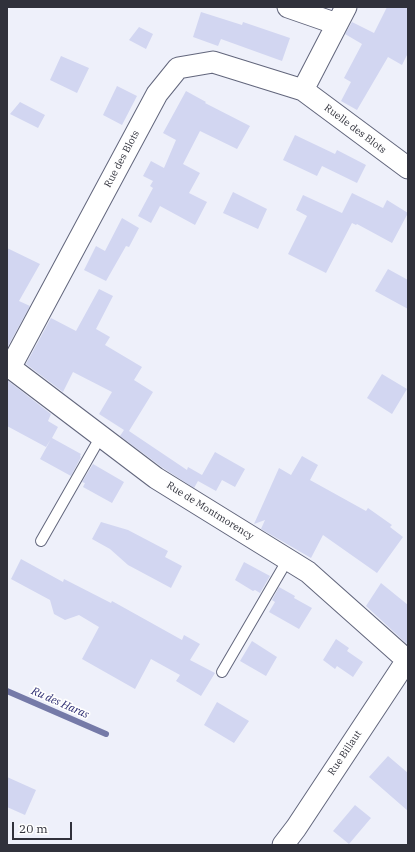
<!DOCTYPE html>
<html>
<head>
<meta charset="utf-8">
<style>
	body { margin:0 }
	#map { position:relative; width:415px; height:852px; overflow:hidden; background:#eef0fa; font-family:"IBM Plex Serif",serif }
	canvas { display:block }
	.frame { position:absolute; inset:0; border:8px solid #30313b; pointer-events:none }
	.scale { position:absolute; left:12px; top:822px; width:60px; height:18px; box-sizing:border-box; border:2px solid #30313b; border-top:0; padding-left:5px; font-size:12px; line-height:14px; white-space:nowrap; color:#30313b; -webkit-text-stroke:3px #fefefe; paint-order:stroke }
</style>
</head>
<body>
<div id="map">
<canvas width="415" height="852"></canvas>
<div class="frame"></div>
<div class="scale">20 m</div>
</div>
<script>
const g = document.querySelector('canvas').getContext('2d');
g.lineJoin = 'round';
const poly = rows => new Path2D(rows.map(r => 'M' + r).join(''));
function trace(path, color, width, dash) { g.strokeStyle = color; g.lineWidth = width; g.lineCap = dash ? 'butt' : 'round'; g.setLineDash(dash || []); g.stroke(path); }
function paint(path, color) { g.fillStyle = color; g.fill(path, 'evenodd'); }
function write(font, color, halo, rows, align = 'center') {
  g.font = font + ' "IBM Plex Serif",serif'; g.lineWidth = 3.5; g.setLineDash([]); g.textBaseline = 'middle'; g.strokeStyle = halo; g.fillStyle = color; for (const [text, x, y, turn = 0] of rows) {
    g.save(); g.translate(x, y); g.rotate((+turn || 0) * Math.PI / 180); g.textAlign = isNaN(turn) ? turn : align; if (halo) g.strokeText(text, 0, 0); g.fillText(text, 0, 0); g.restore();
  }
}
const stream = poly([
	[7,691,106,734]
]);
const building = poly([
	[387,7,408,7,408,53,402,65,388,57,357,110,341,101,351,82,344,78,362,44,345,34,352,22,374,33],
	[201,12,242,25,243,22,290,38,282,61,221,39,218,46,193,37],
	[139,27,153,34,146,49,129,40],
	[61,56,89,68,77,93,50,80],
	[117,86,137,96,122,125,103,115],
	[186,91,206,102,205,103,250,126,237,149,200,131,183,164,200,173,189,193,207,202,195,225,160,206,151,223,138,216,153,188,150,186,153,181,143,176,151,161,164,168,176,140,163,133],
	[20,102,45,115,38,128,10,114],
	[295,135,335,154,337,150,366,165,357,183,322,166,317,176,283,160],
	[233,192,267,209,258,229,223,213],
	[352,193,383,208,387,200,408,213,392,243,357,224,356,225,352,223,326,273,288,254,307,216,296,210,303,195,342,213],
	[122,218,139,228,129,247,126,246,106,281,84,270,96,246,105,251],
	[7,248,40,264,19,301,30,306,7,348],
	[388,269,408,280,408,309,375,291],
	[99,289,113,296,96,329,110,337,105,345,142,367,134,380,153,392,129,431,187,470,188,467,202,475,215,452,245,469,235,487,222,480,216,491,198,481,194,488,163,468,120,436,124,430,99,414,112,392,73,372,63,392,26,364,51,318,76,331],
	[382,374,407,389,392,414,367,398],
	[7,380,51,414,48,421,58,427,52,438,81,454,80,456,81,457,71,476,40,459,51,439,46,447,7,426],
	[302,456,318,465,310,480,366,511,368,508,392,525,390,527,403,537,377,573,323,535,311,558,261,529,265,520,254,524,279,468,291,475],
	[93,464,124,482,112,503,83,487,85,483,82,482],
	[101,522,128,530,168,551,165,557,182,566,171,588,128,565,110,549,92,539],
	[21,559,63,582,64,579,111,603,112,601,182,640,184,635,200,644,190,660,215,673,201,696,176,681,180,675,151,659,135,689,82,659,99,627,79,615,65,620,54,614,50,600,11,579],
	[244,562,270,576,260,593,255,590,253,591,235,580],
	[381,583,408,605,408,645,366,606],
	[279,587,295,596,294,598,312,608,299,629,269,612,275,602,272,600],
	[336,639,349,648,347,651,363,662,353,677,337,666,335,669,323,660],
	[252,641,277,657,266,676,240,661],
	[217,702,249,721,234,743,204,725],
	[388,756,408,773,408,811,369,777],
	[7,777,36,790,25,815,7,807],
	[355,805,371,818,349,844,333,831]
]);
const service = poly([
	[41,541,101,436],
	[222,672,288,559]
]);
const minor = poly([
	[288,7,337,24],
	[303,90,346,7],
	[7,365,156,478,308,572,408,661],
	[10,368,157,94,178,68,213,62,303,90,408,168],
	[283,845,296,828,407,660]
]);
const streetNames = [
	["Ruelle des Blots",355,129,37],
	["Rue des Blots",122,159,-62],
	["Rue de Montmorency",210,511,32],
	["Rue Billaut",345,753,-56]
];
const waterNames = [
	["Ru des Haras",60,703,24]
];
trace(stream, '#757aa8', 6);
paint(building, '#d2d6f1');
trace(service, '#62667c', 12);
trace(minor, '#62667c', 23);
trace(service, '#fff', 10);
trace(minor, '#fff', 21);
write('10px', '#30313b', '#fefefe', streetNames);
write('italic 11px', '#29296f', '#fefefe', waterNames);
</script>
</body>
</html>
